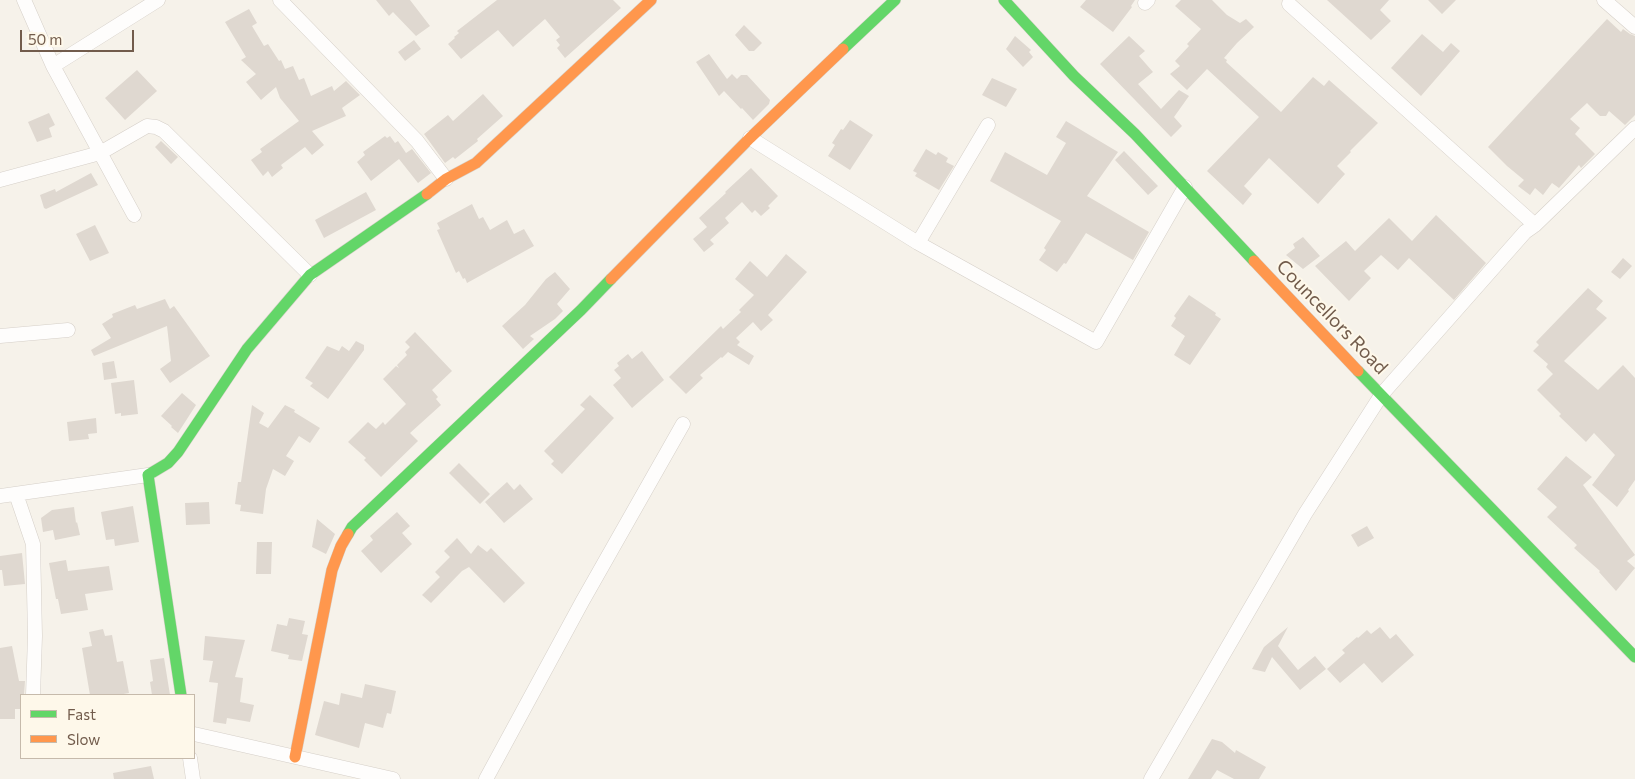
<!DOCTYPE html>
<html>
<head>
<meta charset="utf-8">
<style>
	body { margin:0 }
	#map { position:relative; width:1635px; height:779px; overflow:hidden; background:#f6f2ea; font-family:Commissioner,sans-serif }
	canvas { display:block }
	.legend { position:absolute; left:20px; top:694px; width:175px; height:65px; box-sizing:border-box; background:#fef8ea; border:1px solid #c6baab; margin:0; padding:6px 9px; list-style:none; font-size:15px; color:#725c4c }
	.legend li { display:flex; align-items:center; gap:10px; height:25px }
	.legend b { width:25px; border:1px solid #c6baab }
	.scale { position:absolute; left:20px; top:30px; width:114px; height:22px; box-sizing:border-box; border:2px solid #725c4c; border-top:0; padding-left:6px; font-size:15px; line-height:18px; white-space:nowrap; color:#725c4c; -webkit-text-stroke:4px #fef8ea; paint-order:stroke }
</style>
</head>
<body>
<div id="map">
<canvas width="1635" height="779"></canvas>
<ul class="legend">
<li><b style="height:6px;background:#63d668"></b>Fast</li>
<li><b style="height:6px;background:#ff974d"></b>Slow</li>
</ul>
<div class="scale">50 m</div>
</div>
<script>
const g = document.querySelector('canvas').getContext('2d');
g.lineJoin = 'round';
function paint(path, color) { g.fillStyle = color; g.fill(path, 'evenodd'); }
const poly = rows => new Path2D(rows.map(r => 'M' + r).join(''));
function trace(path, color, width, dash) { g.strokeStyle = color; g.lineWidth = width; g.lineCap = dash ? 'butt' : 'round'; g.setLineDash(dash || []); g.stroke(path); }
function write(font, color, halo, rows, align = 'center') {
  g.font = font + ' Commissioner,sans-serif'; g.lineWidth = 4; g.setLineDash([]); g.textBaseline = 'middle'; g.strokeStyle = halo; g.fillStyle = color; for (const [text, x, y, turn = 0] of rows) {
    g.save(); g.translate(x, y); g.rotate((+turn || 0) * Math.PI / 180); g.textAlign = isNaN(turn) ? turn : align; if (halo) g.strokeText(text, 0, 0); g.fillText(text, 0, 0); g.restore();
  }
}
const building = poly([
	[376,0,410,0,430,26,416,36,393,12,389,16],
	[497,0,613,0,621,8,565,58,557,48,560,45,556,40,560,37,545,19,513,47,498,30,461,59,448,44,455,38,454,37,459,33,457,31],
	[1086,0,1135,0,1131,6,1132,7,1113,32,1080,7],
	[1181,0,1212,0,1227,15,1240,23,1246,19,1254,27,1237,43,1224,58,1227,60,1226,62,1281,112,1313,77,1324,86,1329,80,1378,123,1350,151,1351,152,1337,166,1345,174,1318,204,1269,158,1244,186,1252,194,1243,205,1207,171,1259,117,1207,69,1187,90,1170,74,1180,66,1175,61,1189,46,1187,44,1201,29,1175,6],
	[1327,0,1389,0,1380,10,1391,21,1371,40],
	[1428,0,1456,0,1442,14],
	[249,9,257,23,252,26,264,46,268,44,279,61,281,60,285,69,293,66,299,80,304,78,311,96,332,86,334,91,346,81,360,95,342,108,346,116,312,131,324,145,312,155,305,147,281,165,283,168,272,177,268,171,263,176,251,160,262,152,260,149,299,121,280,98,276,87,261,100,246,82,256,74,241,60,246,57,225,22],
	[1607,19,1621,32,1623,29,1630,34,1635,36,1635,115,1625,125,1609,111,1606,116,1600,116,1587,103,1570,119,1580,128,1575,134,1595,154,1581,168,1579,165,1559,188,1552,183,1543,195,1535,188,1530,195,1518,186,1524,180,1507,166,1488,147],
	[744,25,762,43,754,51,749,51,735,35],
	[1422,34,1443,52,1451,43,1460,51,1421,96,1391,68],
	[1015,36,1031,50,1029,52,1033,57,1023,67,1006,49],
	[1129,36,1145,51,1139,56,1153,72,1138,84,1161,109,1179,90,1189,96,1174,117,1182,126,1171,137,1100,64],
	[414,40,421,49,405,61,398,52],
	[709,54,727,79,732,74,737,79,741,75,747,75,770,100,769,104,753,120,742,108,741,109,724,91,719,96,696,62],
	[137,70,157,91,125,120,105,98],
	[992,78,1017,89,1006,107,982,95],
	[483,94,503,116,477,139,478,141,455,159,453,157,445,163,424,134,448,115,453,121],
	[49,113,55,125,49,128,52,137,37,142,28,122],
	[850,120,873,135,850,170,828,156,835,145,832,143,841,129,843,130],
	[1066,121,1118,152,1087,196,1149,232,1133,260,1086,233,1066,264,1064,263,1057,272,1039,260,1046,250,1044,248,1061,221,990,181,1005,152,1047,175,1066,143,1056,137],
	[385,136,387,138,390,136,395,143,398,141,406,153,412,149,431,173,418,183,399,159,371,181,357,162,365,155,363,152],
	[161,141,178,157,171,164,155,147],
	[926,149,936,155,938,152,948,158,946,162,954,166,939,190,915,176,917,173,913,171],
	[1124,151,1158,186,1148,195,1115,160],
	[751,168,778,196,768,206,770,208,761,216,755,210,752,213,742,202,725,218,729,223,710,240,714,244,704,252,693,239,707,227,699,218,726,193,725,192],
	[91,173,98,185,46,209,44,208,40,195,55,189,56,192],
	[366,192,376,210,324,238,315,220],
	[472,204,479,219,483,217,490,230,507,220,514,234,524,229,534,246,467,283,465,278,463,279,459,271,456,273,437,230,440,229,437,223],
	[1436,215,1486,263,1454,300,1409,258,1398,270,1381,255,1364,271,1371,278,1349,301,1315,266,1346,241,1355,251,1389,218,1412,241],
	[95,225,109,253,90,261,76,234],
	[1303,237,1320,256,1303,269,1286,255,1295,248,1293,244],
	[786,254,807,272,768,315,773,320,761,331,753,322,736,338,740,342,737,345,754,356,749,365,728,352,722,358,721,357,700,375,703,378,686,394,669,377,721,326,723,329,741,312,739,310,754,295,735,279,750,261,767,277],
	[1623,258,1632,266,1620,279,1611,272],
	[555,272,570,289,557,304,563,311,555,319,530,336,534,339,523,349,502,326,525,305,546,279],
	[1588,288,1603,301,1596,309,1607,318,1564,361,1598,390,1623,365,1635,378,1635,480,1628,490,1629,491,1617,507,1592,485,1615,455,1594,433,1586,442,1559,416,1561,414,1537,390,1553,374,1546,367,1548,364,1533,351,1539,345,1536,342],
	[1189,295,1216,313,1215,315,1221,319,1190,365,1174,355,1185,336,1171,326,1176,318,1174,316],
	[165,299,170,309,174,306,210,356,170,383,160,369,171,361,167,326,94,356,91,350,111,338,102,324,113,317,112,314,135,305,137,309],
	[415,332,452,371,432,390,438,397,436,399,441,405,410,433,418,441,381,477,364,460,366,458,348,442,368,422,376,429,383,422,385,425,406,404,383,379,396,366,399,368,397,365,407,355,405,352,410,347,405,342],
	[356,341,364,345,364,350,328,399,310,386,313,383,305,378,327,346,339,351,342,346,349,351],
	[642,351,664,380,632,408,613,385,621,378,614,370,619,366,617,363,628,354,632,359],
	[114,361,117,378,104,380,102,363],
	[134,380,138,414,121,416,121,413,115,414,111,383],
	[182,393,196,405,178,433,171,427,172,426,161,416],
	[590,395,614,418,562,474,551,464,554,461,544,451,585,409,580,405],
	[252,405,264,413,259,423,268,428,285,405,295,410,294,412,320,428,310,443,299,436,286,456,294,461,285,476,273,469,266,489,263,514,240,511,241,505,235,504,238,482,241,482],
	[96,418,97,433,88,434,89,439,69,441,67,422],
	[1566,456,1592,477,1583,485,1635,555,1627,561,1635,568,1616,591,1599,572,1600,571,1574,548,1577,545,1547,517,1557,507,1537,489],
	[459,463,490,494,480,504,449,473],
	[507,482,514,490,520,484,533,499,504,523,485,502],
	[209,502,210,524,186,525,185,503],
	[133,506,139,542,115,546,114,539,106,540,101,512],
	[74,507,76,523,77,522,80,535,55,540,53,530,43,532,41,518,52,510],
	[397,512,410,526,402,533,412,544,381,573,361,551,373,540,370,536],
	[317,519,335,534,326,554,312,547],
	[1367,526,1374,538,1358,547,1351,535],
	[457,538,471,554,478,545,487,552,491,548,525,583,504,603,469,567,462,571,431,603,422,595,440,577,435,572,450,557,444,551],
	[257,542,272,542,271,574,256,574],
	[22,553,25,584,4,586,2,570,0,570,0,556],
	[66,560,68,571,109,566,113,590,85,594,88,610,61,614,58,599,56,599,49,563],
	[289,618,305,621,302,634,308,635,302,661,288,659,289,655,271,651,277,624,287,626],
	[1288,627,1278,646,1298,670,1315,656,1326,669,1300,690,1272,657,1265,672,1252,669,1264,647],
	[1380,627,1390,639,1396,634,1414,655,1382,683,1364,663,1340,683,1327,669,1345,653,1342,650,1357,637,1358,638,1367,630,1371,634],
	[103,629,105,636,112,635,117,662,123,661,129,693,118,695,90,695,82,648,92,646,89,632],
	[205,636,245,640,235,677,243,678,240,702,254,705,250,722,227,718,226,724,213,722,218,683,209,682,213,661,203,660],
	[12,646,19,681,25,681,24,695,21,695,21,709,15,709,15,719,0,719,0,648],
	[164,658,170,695,152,695,150,682,153,681,150,660],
	[365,684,396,691,391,714,387,713,383,728,365,723,359,748,315,735,324,701,339,705,341,693,362,698],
	[1212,739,1222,742,1235,753,1236,750,1266,767,1259,779,1234,779,1217,770,1211,779,1188,779],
	[151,766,154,779,114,779,113,773]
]);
const street = poly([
	[24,0,53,66,134,215],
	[280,0,417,141,446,179],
	[1604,0,1635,27],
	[1145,3,1148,0],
	[1289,4,1535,225],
	[53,66,158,0],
	[750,138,918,243,1096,342,1185,187],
	[0,180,100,153,147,126,156,127,164,131,310,275],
	[918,243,988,125],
	[0,336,68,330],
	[16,494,33,544,35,636,33,695],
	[0,496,148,475],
	[194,734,393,779],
	[190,758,193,779],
	[486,779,582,602,683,424],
	[1151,779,1305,514,1382,394,1525,232,1535,225,1635,128]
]);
const fast = poly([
	[1004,0,1074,76,1135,134,1254,261],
	[843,49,895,0],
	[1358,371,1635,657],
	[348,534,352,527,581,310,611,279],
	[181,695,148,475,168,463,178,452,247,349,310,275,427,194]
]);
const slow = poly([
	[427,194,446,179,476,163,651,0],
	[1254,261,1358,371],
	[611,279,750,138,843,49],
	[295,757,332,570,341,546,348,534]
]);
const streetNames = [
	["Councellors Road",1332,317,46]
];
paint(building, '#dfd8d0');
trace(street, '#d5cfc8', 15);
trace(fast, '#d5cfc8', 12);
trace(slow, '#d5cfc8', 12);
trace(street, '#fefdfc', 14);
trace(fast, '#63d668', 11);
trace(slow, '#ff974d', 11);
write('19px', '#725c4c', '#fef8ea', streetNames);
</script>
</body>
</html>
